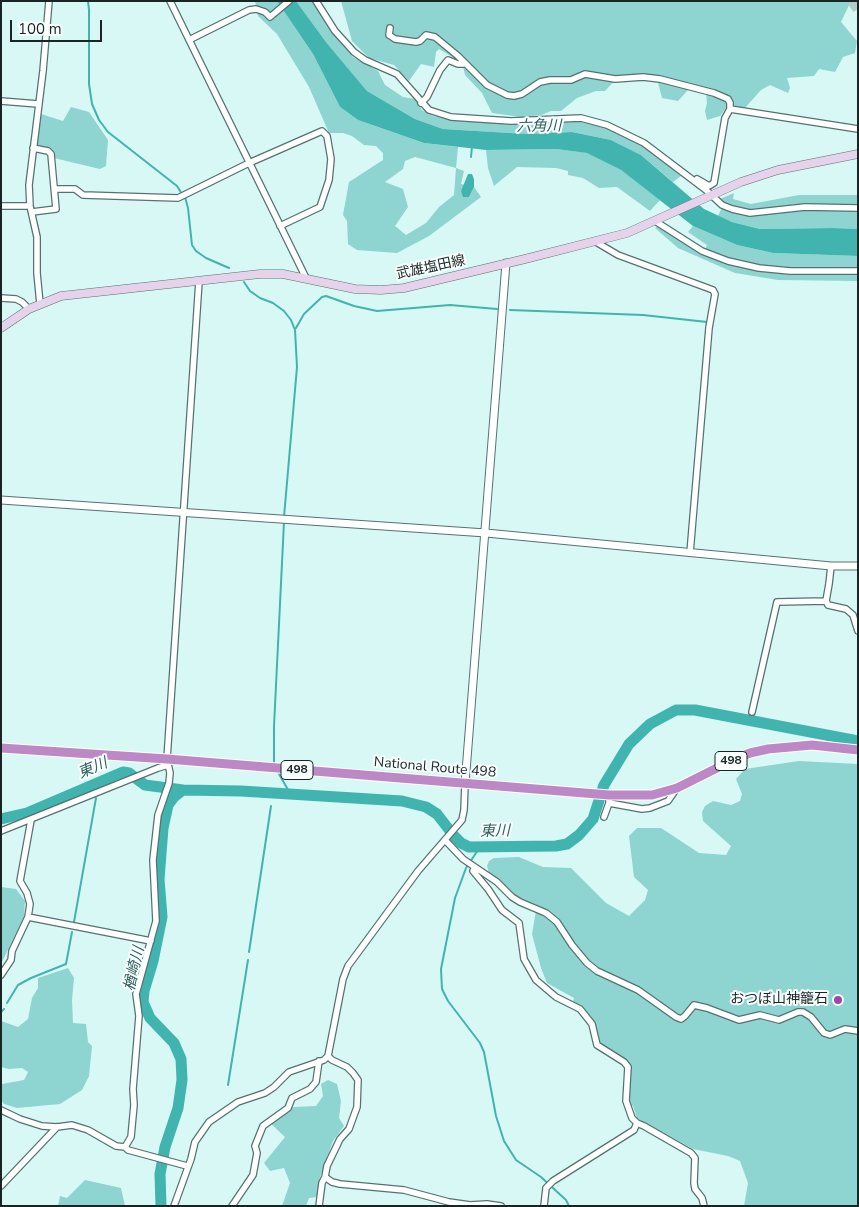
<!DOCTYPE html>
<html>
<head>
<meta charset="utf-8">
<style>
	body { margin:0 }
	#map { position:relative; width:859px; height:1207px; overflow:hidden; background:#d8f8f5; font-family:"Nunito Sans",sans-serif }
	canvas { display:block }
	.frame { position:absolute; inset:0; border:2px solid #192424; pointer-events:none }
	.scale { position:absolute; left:10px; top:20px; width:92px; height:22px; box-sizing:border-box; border:2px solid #192424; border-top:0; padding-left:6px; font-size:15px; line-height:18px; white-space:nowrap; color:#192424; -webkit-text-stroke:4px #f9fffe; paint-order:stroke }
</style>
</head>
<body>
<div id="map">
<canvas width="859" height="1207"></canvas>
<div class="frame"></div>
<div class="scale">100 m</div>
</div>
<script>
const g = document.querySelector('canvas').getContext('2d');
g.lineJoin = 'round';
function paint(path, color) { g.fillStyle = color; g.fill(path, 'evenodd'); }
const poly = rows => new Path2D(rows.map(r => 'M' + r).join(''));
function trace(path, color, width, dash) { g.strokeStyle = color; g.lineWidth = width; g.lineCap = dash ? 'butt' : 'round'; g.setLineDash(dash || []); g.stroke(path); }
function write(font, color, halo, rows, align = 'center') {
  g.font = font + ' "Nunito Sans","Noto Sans JP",sans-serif'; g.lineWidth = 4; g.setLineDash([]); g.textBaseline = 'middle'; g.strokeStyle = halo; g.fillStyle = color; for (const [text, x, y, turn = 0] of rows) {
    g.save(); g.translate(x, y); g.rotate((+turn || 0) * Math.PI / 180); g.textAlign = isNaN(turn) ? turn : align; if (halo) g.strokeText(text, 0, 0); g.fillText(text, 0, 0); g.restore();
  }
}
const green = poly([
	[255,1,277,1,313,54,340,107,358,120,424,143,458,147,456,168,464,171,461,184,465,185,461,191,469,197,474,187,481,197,429,236,397,253,357,250,348,244,347,221,343,215,349,182,383,160,383,153,376,146,364,145,352,136,343,133,329,133,309,87,277,34,258,16],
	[415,157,456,168,454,195,439,207,426,223,406,235,395,226,408,207,403,189,385,182,403,169,405,161],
	[296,1,312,1,334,35,353,57,378,71,385,85,403,97,415,99,422,110,433,116,451,120,536,124,577,121,603,126,643,146,681,176,673,182,641,155,611,140,572,132,527,134,443,129,415,119,367,91,326,42],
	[341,1,851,1,841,22,857,41,855,53,843,57,835,72,819,69,814,76,787,78,790,88,788,93,770,85,761,90,744,109,740,111,726,108,720,116,707,120,705,111,707,103,706,92,693,89,688,90,678,101,662,98,656,75,618,77,605,91,596,91,577,98,561,111,551,111,541,115,521,117,492,113,482,93,465,75,462,63,439,49,436,52,434,67,421,64,409,81,394,65,369,58,352,41],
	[71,107,89,112,108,140,106,166,100,169,54,158,52,149,36,147,41,114,63,121],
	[556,149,588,153,621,170,660,200,650,211,617,187,599,188,583,178,568,175,568,171,556,168,517,167,494,186,488,168,486,150],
	[734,193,733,199,751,204,799,195,858,195,858,229,834,228,760,229,732,222,718,216,724,203,720,199],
	[659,226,703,254,707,245,688,232,693,226,737,245,773,253,858,256,858,281,778,280,735,273,678,248,655,228],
	[799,761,858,764,858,1206,744,1206,748,1183,740,1161,728,1156,693,1149,637,1118,633,1106,630,1105,630,1067,627,1061,598,1042,595,1023,581,1005,573,1002,574,998,547,983,541,968,532,934,537,905,518,897,489,873,487,866,489,861,494,858,519,857,543,867,571,868,606,903,629,916,645,900,648,890,634,877,629,836,637,828,661,828,699,853,726,855,731,846,703,821,702,812,705,806,713,801,731,805,740,801,742,794,736,779,745,769],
	[1,887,16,889,25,901,24,916,1,964],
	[68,968,74,978,72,1000,73,1023,86,1024,88,1042,92,1046,89,1076,82,1090,60,1104,17,1108,4,1104,1,1100,2,1084,24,1080,28,1072,22,1068,9,1069,1,1067,1,1021,18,1027,28,1019,32,998,38,988,38,978],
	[328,1080,337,1084,341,1101,339,1118,344,1126,333,1141,320,1177,317,1197,309,1198,306,1206,282,1206,290,1183,284,1168,270,1171,264,1163,285,1137,270,1123,293,1107,316,1106,323,1096,321,1084],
	[85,1180,121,1188,125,1206,58,1206,60,1196,67,1198]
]);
const water = poly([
	[277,1,296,1,326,42,367,91,415,119,443,129,527,134,572,132,611,140,641,155,704,209,732,222,760,229,834,228,858,229,858,256,773,253,737,245,693,226,621,170,587,153,556,149,486,150,424,143,358,120,340,107,313,54],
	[468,174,472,174,474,179,474,187,469,197,463,197,461,191]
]);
const stream = poly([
	[88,1,89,10,89,84,92,104,99,120,108,132,177,186,182,194],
	[471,157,472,146],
	[185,197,188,208,192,245,196,251,206,258,229,268],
	[244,282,250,291,260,298,273,303,284,311,291,320,295,330,297,367,284,517],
	[510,310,643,315,707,322],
	[296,328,304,314,322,297,326,296,354,306,377,311,450,305,497,309],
	[274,762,274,726,284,522],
	[279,774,291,795],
	[480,847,466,868,455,898,441,969,442,989,448,1001,480,1043,484,1052,496,1116,504,1141,516,1160,541,1177,566,1200,569,1206],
	[74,922,96,798],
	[249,952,271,806],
	[7,1003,18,985,31,978,66,964,72,932],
	[1,1012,4,1009],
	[228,1085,248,960]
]);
const river = poly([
	[1,819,27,813,123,772,129,773,145,785,183,790,241,791,402,801,426,807,437,814,454,836,461,843,469,847,556,846,567,844,579,835,593,819,604,785,629,744,650,724,676,710,695,710,858,741],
	[161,1206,160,1174,165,1147,178,1108,182,1080,181,1059,174,1043,150,1018,143,1002,144,991,153,961,162,917,159,879,163,828,168,805,174,797,183,790]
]);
const motorwayTunnel = poly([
	[852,1,858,10]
]);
const minor = poly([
	[170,1,306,278],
	[316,1,335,31,354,52,365,60,397,74,429,110,451,117,511,121,581,118,607,125,644,143,706,190,722,205,732,209,750,213,805,207,858,208],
	[390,28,389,35,395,39,416,42,420,41,426,35,435,37,458,56,487,85,507,95,514,96,522,94,540,82,550,80,571,80,585,74,615,79,643,77,660,79,714,93,728,99,730,103,730,109,725,118,714,183,709,186,697,179],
	[189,40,249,10,256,9,265,12,270,17,289,1],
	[1,101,38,104],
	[421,103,427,97,440,70,448,60,458,64,465,64],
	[730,109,858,129],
	[55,189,75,189,83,195,178,198,249,163,322,131,327,136,331,159,329,180,320,207,280,226],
	[1,206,30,206],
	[32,212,56,209,51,154,48,151,33,148],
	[655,221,702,251,728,261,759,268,790,271,858,271],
	[596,242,618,255,713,290,715,294,709,328,690,553],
	[1,298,16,299,22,302,29,309],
	[40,304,37,273,37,237,30,206,29,185,43,71,49,1],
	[826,601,829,584,831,566],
	[752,712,777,602,826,601,828,605,846,609,853,615,858,631],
	[609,795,609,803,642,809,650,808,668,801,677,788],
	[604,817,609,803],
	[1,831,158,768,168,765],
	[445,840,463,859,497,882,512,897,520,902,546,913,557,922,572,945,587,963,597,971,638,990,676,1017,681,1019,685,1016,694,1005,707,1008,739,1020,760,1015,779,1020,798,1012,803,1012,811,1017,824,1033,830,1035,845,1029,858,1031],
	[475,867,473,871,488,889,502,910,519,923,524,959,536,980,556,997,580,1009,592,1024,597,1045,624,1062,628,1067,626,1101,632,1118,637,1123,644,1126,691,1153,695,1158,694,1183,695,1189,702,1198,704,1206],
	[28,917,151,941],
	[1,975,11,960,12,951,28,917,30,904,27,893,20,881,31,820],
	[1,1110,20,1119,42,1126,57,1127,72,1125,88,1130,116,1146,125,1147,131,1137,134,1105,133,1089,139,1016,136,994,156,921,153,860,158,815,169,783,170,773,167,759,199,281],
	[125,1147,128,1150,187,1166],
	[325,1177,332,1182,340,1184,404,1190,449,1202,470,1205,487,1204,501,1206],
	[1,1186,57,1127],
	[174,1206,191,1159,195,1142,209,1122,238,1102,265,1093,274,1087,289,1072,324,1060,328,1056,343,979,348,966,418,871,462,820,464,810,465,784],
	[232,1206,253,1175,257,1153,255,1146,263,1126,288,1108,292,1098,310,1089,316,1082,319,1061],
	[319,1206,322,1183,325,1177,327,1166,340,1139,349,1129,357,1107,358,1080,353,1073,347,1067,332,1060,328,1056],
	[544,1206,546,1188,553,1181,634,1130,637,1123]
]);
const tertiary = poly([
	[1,500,486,533,831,566,858,566],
	[465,784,506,263]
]);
const secondary = poly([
	[1,328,29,309,61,296,260,274,283,274,355,289,381,290,404,288,525,259,627,233,741,182,778,170,858,154]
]);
const trunk = poly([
	[1,748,167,759,609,795,652,795,677,788,731,761,750,753,768,749,812,745,858,750]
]);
const markers = [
	[838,1000,5,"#9e44af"]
];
const shields = [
	[731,761,32],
	[297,770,32]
];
const shieldNames = [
	["498",731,761],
	["498",297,770]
];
const streetNames = [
	["武雄塩田線",431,268,-12],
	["National Route 498",435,768,5]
];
const poiNames = [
	["おつぼ山神籠石",828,1000]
];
const waterNames = [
	["六角川",539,127,-1],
	["東川",93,769,-23],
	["東川",495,832,-1],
	["楢崎川",135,969,-77]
];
paint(green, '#8ed4d0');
paint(water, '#42b4af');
trace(stream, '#42b4af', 2);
trace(river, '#42b4af', 11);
trace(motorwayTunnel, '#b2cecb', 10, [10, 5]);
trace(minor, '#557270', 8);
trace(tertiary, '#557270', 9);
trace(secondary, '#557270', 9);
trace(trunk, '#fff', 11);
trace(minor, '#fff', 5.5);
trace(tertiary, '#fff', 7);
trace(secondary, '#e6d2ea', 8);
trace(trunk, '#bc88c6', 9);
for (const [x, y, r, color] of markers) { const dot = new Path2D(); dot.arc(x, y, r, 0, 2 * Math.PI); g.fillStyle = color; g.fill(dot); trace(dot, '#f9fffe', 2); }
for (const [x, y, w] of shields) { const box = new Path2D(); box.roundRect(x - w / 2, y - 9.5, w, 19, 4); g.fillStyle = '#f9fffe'; g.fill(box); trace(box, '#192424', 1); }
write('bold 12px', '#192424', null, shieldNames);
write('14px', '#192424', '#f9fffe', streetNames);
write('14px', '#192424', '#f9fffe', poiNames, 'right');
write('italic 15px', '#2f5f5d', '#f9fffe', waterNames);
</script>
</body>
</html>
